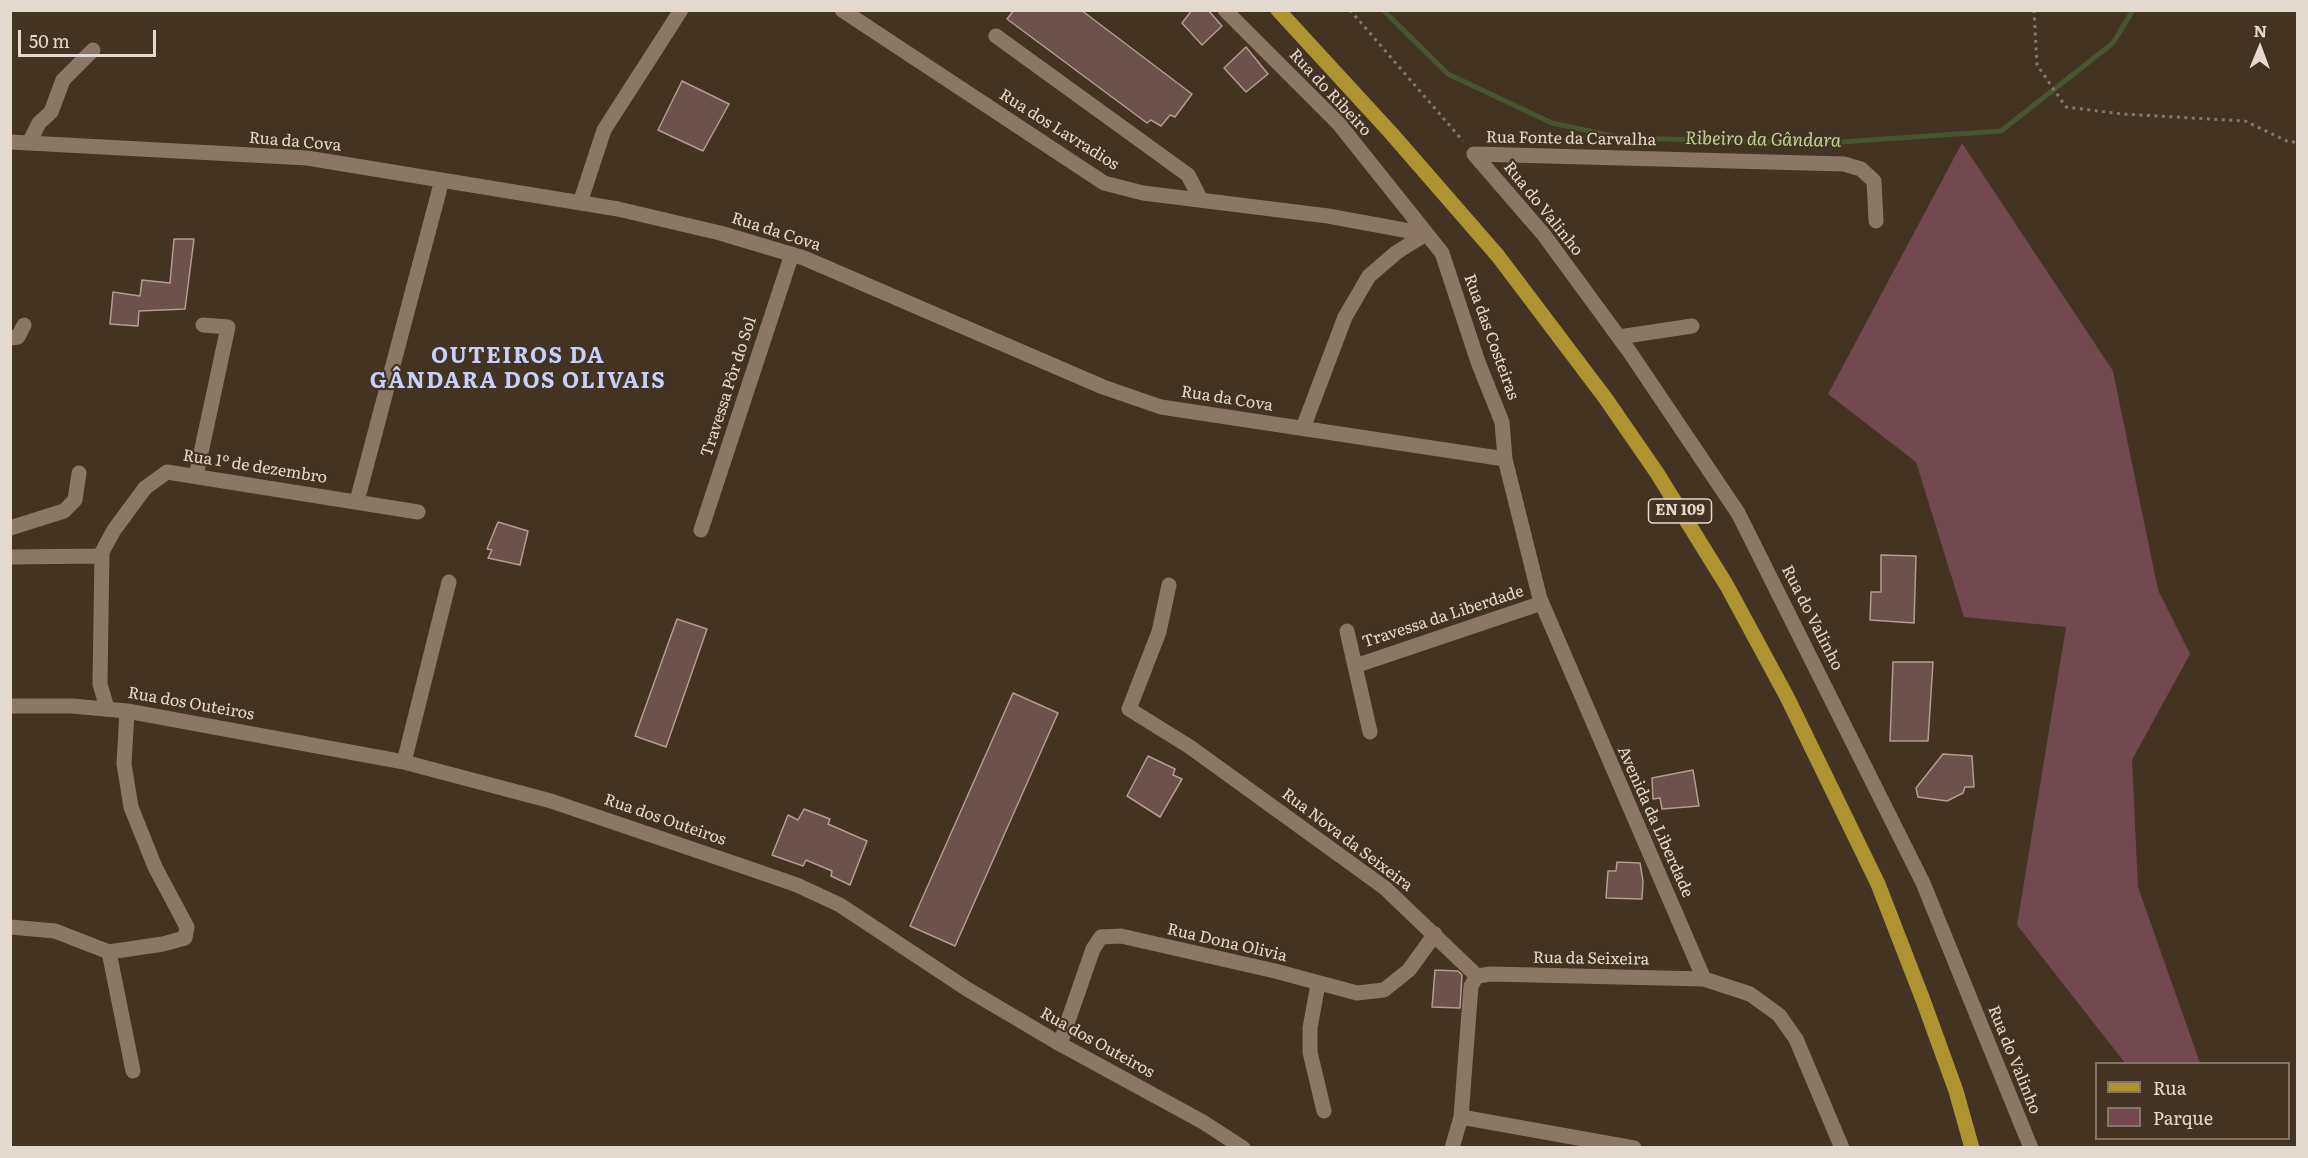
<!DOCTYPE html>
<html>
<head>
<meta charset="utf-8">
<style>
	body { margin:0 }
	#map { position:relative; width:2308px; height:1158px; overflow:hidden; background:#433323; font-family:Literata,serif }
	canvas { display:block }
	.frame { position:absolute; inset:0; border:12px solid #e4d9cf; pointer-events:none }
	.legend { position:absolute; left:2095px; top:1062px; width:195px; height:78px; box-sizing:border-box; background:#433323; border:2px solid #837568; margin:0; padding:8px 10px; list-style:none; font-size:18px; color:#e4d9cf }
	.legend li { display:flex; align-items:center; gap:12px; height:30px }
	.legend b { width:30px; border:2px solid #837568 }
	.north { position:absolute; left:2230px; top:18px; width:60px; height:60px; -webkit-text-stroke:4px #433323; paint-order:stroke; rotate:1deg; font-size:16px; font-weight:700; line-height:24px; text-align:center; color:#e4d9cf }
	.north::after { content:''; display:block; margin:auto; width:21px; height:27px; background:#e4d9cf; clip-path:polygon(50% 0,100% 100%,50% 72%,0 100%) }
	.scale { position:absolute; left:18px; top:30px; width:138px; height:27px; box-sizing:border-box; border:3px solid #e4d9cf; border-top:0; padding-left:8px; font-size:18px; line-height:21px; white-space:nowrap; color:#e4d9cf; -webkit-text-stroke:4px #433323; paint-order:stroke }
</style>
</head>
<body>
<div id="map">
<canvas width="2308" height="1158"></canvas>
<div class="frame"></div>
<ul class="legend">
<li><b style="height:8px;background:#ae9431"></b>Rua</li>
<li><b style="height:16px;background:#724851"></b>Parque</li>
</ul>
<div class="north">N</div>
<div class="scale">50 m</div>
</div>
<script>
const g = document.querySelector('canvas').getContext('2d');
g.lineJoin = 'round';
function paint(path, color) { g.fillStyle = color; g.fill(path, 'evenodd'); }
const poly = rows => new Path2D(rows.map(r => 'M' + r).join(''));
function trace(path, color, width, dash) { g.strokeStyle = color; g.lineWidth = width; g.lineCap = dash ? 'butt' : 'round'; g.setLineDash(dash || []); g.stroke(path); }
function write(font, color, halo, rows, align = 'center') {
  g.font = font + ' Literata,serif'; g.lineWidth = 4.5; g.setLineDash([]); g.textBaseline = 'middle'; g.strokeStyle = halo; g.fillStyle = color; for (const [text, x, y, turn = 0] of rows) {
    g.save(); g.translate(x, y); g.rotate((+turn || 0) * Math.PI / 180); g.textAlign = isNaN(turn) ? turn : align; if (halo) g.strokeText(text, 0, 0); g.fillText(text, 0, 0); g.restore();
  }
}
const green = poly([
	[1962,143,2113,371,2158,590,2190,654,2132,760,2138,887,2200,1063,2125,1063,2017,925,2066,627,1964,617,1916,462,1828,394]
]);
const stream = poly([
	[1383,10,1448,74,1552,123,1622,138,1826,143,2001,131,2113,43,2133,10]
]);
const building = poly([
	[1014,10,1081,10,1192,94,1175,117,1170,115,1161,126,1151,120,1147,123,1007,19,1014,10],
	[1192,10,1208,10,1222,26,1202,45,1182,23,1192,10],
	[1246,47,1268,74,1246,92,1224,68,1246,47],
	[682,81,729,104,703,151,658,130,682,81],
	[174,239,194,239,185,309,139,311,138,326,110,324,113,292,140,296,142,280,170,283,174,239],
	[498,522,528,531,520,565,488,558,492,550,487,549,498,522],
	[1881,555,1916,556,1914,623,1870,620,1871,592,1881,592,1881,555],
	[677,619,707,629,666,747,635,736,677,619],
	[1893,662,1933,662,1928,741,1890,741,1893,662],
	[1013,693,1058,713,955,946,910,926,1013,693],
	[1943,754,1972,756,1974,787,1965,787,1963,793,1947,801,1918,797,1916,788,1943,754],
	[1148,756,1175,769,1173,775,1182,779,1160,817,1127,796,1148,756],
	[1693,770,1699,806,1662,809,1660,798,1653,799,1652,778,1693,770],
	[804,809,830,819,828,824,867,841,850,885,831,876,832,871,806,860,803,866,772,855,788,815,798,820,804,809],
	[1617,862,1640,863,1643,881,1642,899,1606,898,1608,871,1616,871,1617,862],
	[1435,970,1458,971,1462,975,1460,1008,1432,1007,1435,970]
]);
const path = poly([
	[1350,10,1463,141],
	[2034,10,2037,65,2066,107,2122,114,2245,121,2289,142,2298,142]
]);
const minor = poly([
	[842,10,1104,183,1143,193,1328,216,1426,234],
	[1225,10,1339,124,1442,253,1478,362,1502,422,1505,459,1540,599,1704,979],
	[996,36,1188,175,1201,200],
	[10,142,307,158,618,209,720,233,804,258,1103,387,1161,407,1505,459],
	[29,143,39,123,51,112,63,80,93,50],
	[1474,154,1544,235,1629,351,1738,513,1923,883,2031,1148],
	[1474,154,1844,164,1861,169,1874,181,1876,221],
	[580,203,604,130,681,10],
	[1619,337,1692,326],
	[10,338,18,337,24,325],
	[1303,428,1345,317,1369,276,1397,252,1426,234],
	[196,476,228,327,203,325],
	[357,501,442,180],
	[10,528,64,511,75,500,79,473],
	[701,530,792,254],
	[10,557,102,556],
	[1169,585,1159,632,1129,709,1190,747,1385,888,1477,976],
	[1347,631,1370,732],
	[1355,666,1542,603],
	[10,706,72,706,127,711,404,762,551,801,748,868,797,885,840,905,967,989,1060,1044,1203,1122,1243,1148],
	[107,708,100,684,102,552,114,530,145,488,167,472,418,512],
	[404,762,449,582],
	[10,927,55,931,109,952,163,944,185,938,187,927,155,867,131,807,124,764,127,711],
	[109,952,133,1071],
	[1477,976,1491,974,1704,979,1750,994,1779,1015,1796,1039,1842,1148],
	[1318,984,1310,1028,1310,1052,1324,1111],
	[1060,1044,1093,949,1101,937,1121,936,1275,971,1357,993,1384,990,1409,970,1435,934],
	[1461,1117,1634,1148],
	[1452,1148,1461,1117,1471,986,1477,976]
]);
const major = poly([
	[1278,10,1391,133,1498,256,1606,399,1657,473,1727,586,1787,697,1878,884,1923,1000,1956,1091,1972,1148]
]);
const shields = [
	[1680,511,63]
];
const shieldNames = [
	["EN 109",1680,511]
];
const streetNames = [
	["Rua do Ribeiro",1330,93,47],
	["Rua dos Lavradios",1059,130,32],
	["Rua Fonte da Carvalha",1571,139,1],
	["Rua da Cova",295,142,5],
	["Rua do Valinho",1543,209,51],
	["Rua da Cova",776,232,18],
	["Rua das Costeiras",1491,337,70],
	["Travessa Pôr do Sol",729,387,-72],
	["Rua da Cova",1227,399,9],
	["Rua 1º de dezembro",255,467,9],
	["Travessa da Liberdade",1443,617,-18],
	["Rua do Valinho",1812,618,63],
	["Rua dos Outeiros",191,704,10],
	["Rua dos Outeiros",665,820,19],
	["Avenida da Liberdade",1655,822,66],
	["Rua Nova da Seixeira",1347,840,37],
	["Rua Dona Olivia",1227,943,13],
	["Rua da Seixeira",1591,959,1],
	["Rua dos Outeiros",1097,1043,29],
	["Rua do Valinho",2014,1060,68]
];
const waterNames = [
	["Ribeiro da Gândara",1763,140,1]
];
const districtNames = [
	["OUTEIROS DA",518,357],
	["GÂNDARA DOS OLIVAIS",518,382]
];
paint(green, '#724851');
trace(stream, '#485630', 5);
paint(building, '#6b524c');
trace(building, '#b69b93', 1.5);
trace(path, '#85776a', 3, [3, 4.5]);
trace(minor, '#8a7765', 15);
trace(major, '#ae9431', 15);
for (const [x, y, w] of shields) { const box = new Path2D(); box.roundRect(x - w / 2, y - 12, w, 24, 4.5); g.fillStyle = '#433323'; g.fill(box); trace(box, '#e4d9cf', 1.5); }
write('bold 15px', '#e4d9cf', null, shieldNames);
write('16px', '#e4d9cf', '#433323', streetNames);
write('italic 18px', '#bad391', '#433323', waterNames);
g.letterSpacing = '1.5px';
write('bold 22px', '#c6d0fa', '#433323', districtNames);
g.letterSpacing = '0px';
</script>
</body>
</html>
